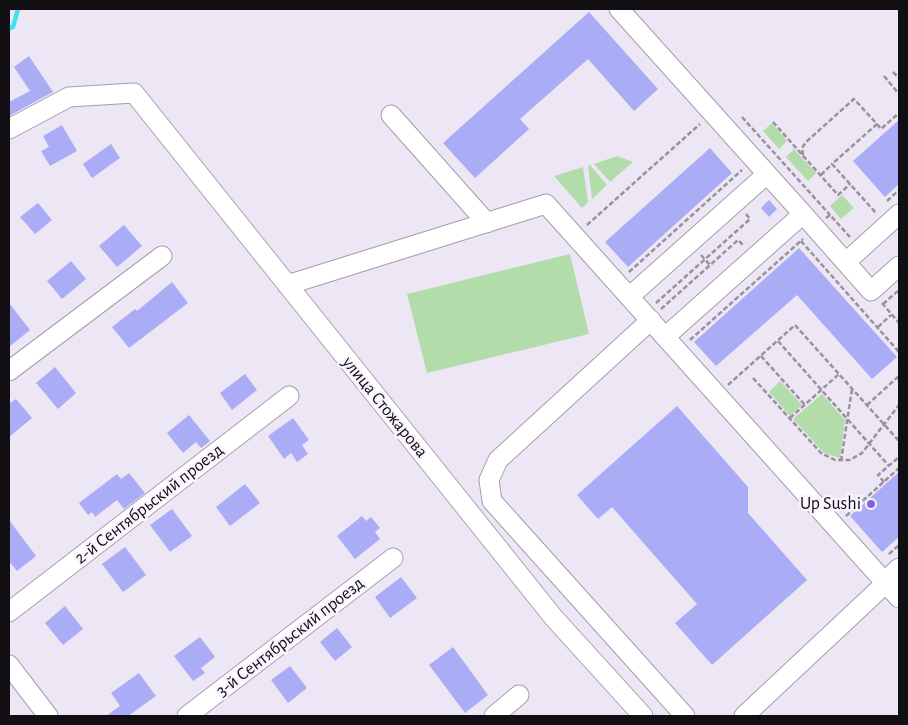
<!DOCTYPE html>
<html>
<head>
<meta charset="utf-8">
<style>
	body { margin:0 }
	#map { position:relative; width:908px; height:725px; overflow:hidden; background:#ede6f5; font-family:"Alegreya Sans",sans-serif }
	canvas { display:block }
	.frame { position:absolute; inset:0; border:10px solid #110f14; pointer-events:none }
</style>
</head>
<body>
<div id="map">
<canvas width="908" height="725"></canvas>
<div class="frame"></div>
</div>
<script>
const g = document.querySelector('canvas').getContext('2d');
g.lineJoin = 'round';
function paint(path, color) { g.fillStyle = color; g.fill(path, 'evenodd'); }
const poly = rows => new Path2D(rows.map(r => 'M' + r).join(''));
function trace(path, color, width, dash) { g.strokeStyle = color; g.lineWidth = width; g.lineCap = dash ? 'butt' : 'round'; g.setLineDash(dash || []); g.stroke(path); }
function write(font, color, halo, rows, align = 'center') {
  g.font = font + ' "Alegreya Sans",sans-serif'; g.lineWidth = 5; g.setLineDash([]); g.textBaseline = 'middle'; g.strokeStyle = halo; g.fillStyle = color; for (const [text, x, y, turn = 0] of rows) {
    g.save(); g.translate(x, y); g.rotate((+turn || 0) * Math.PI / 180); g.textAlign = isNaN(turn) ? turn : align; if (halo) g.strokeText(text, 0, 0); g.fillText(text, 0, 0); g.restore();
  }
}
const green = poly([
	[772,123,787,141,779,149,763,131],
	[794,149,816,173,808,181,786,157],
	[617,156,633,162,610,182,594,164],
	[590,165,607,185,592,199,588,166],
	[583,167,588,202,582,208,554,176],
	[842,195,854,208,841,219,830,206],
	[570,254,589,334,427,373,407,294],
	[780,381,802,405,790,416,769,392],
	[822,394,845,420,840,458,824,453,793,419]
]);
const stream = poly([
	[9,28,13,27,18,9]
]);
const building = poly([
	[589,12,658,89,634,111,588,59,520,119,529,129,475,178,443,143],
	[29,56,53,92,9,116,9,102,30,91,14,67],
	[899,120,899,184,885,197,853,161],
	[62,125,77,151,50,166,41,151,49,147,43,136],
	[111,144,120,158,92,178,83,164],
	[710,148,732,173,628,267,605,242],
	[769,200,777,209,769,217,761,208],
	[38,203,52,220,35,234,20,217],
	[124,225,142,246,117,267,99,246],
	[799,248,897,357,872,379,797,295,716,366,694,342],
	[71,261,86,279,62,299,47,281],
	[172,282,188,303,129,348,112,327,135,309,137,311],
	[9,303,30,330,9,347],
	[55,367,76,393,58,409,36,383],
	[245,374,257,390,232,410,220,393],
	[16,399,32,418,9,437,9,404],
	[677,406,748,487,748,513,807,580,712,665,675,623,697,604,612,507,598,519,577,495],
	[189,415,210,441,201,448,196,442,183,453,167,433],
	[293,418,309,440,302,445,308,454,297,462,291,453,284,459,268,436],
	[899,472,899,537,882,552,850,516],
	[129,473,145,493,124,509,117,500,95,517,92,512,88,515,79,503,117,474,121,479],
	[245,484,260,503,230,526,216,507],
	[172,509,192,536,170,552,150,525],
	[362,516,366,521,371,517,380,528,375,532,380,539,355,559,337,536],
	[9,520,36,556,17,571,9,561],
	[125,547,146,575,123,592,102,564],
	[401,577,417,598,390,618,375,597],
	[65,606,83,629,63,645,45,623],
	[337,628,352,647,335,661,320,642],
	[200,637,215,657,201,668,205,673,193,681,174,656],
	[453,647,488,695,465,713,429,665],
	[290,666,307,688,288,703,271,680],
	[139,673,156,696,128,716,106,716,120,706,111,693]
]);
const path = poly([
	[893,72,899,78],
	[884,76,899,94],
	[742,117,830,215],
	[773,122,838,195,850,184],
	[877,124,881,129,899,113],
	[803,155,802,148,806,142,854,99,877,124,832,164,876,213],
	[821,175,832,164],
	[887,201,899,190],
	[826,218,830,215,850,237],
	[587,225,700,124],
	[801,241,899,352],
	[701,255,710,265],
	[629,272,742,170],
	[656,303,750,219,746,214],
	[882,303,899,323],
	[883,304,899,290],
	[661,309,738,240,744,246],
	[878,327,891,315],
	[690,340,803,239],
	[778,341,889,466],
	[761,356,805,405],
	[753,378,821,453,835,460,850,460,862,453,899,405],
	[728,385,795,325,899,441],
	[867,405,899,376],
	[790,418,839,374],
	[841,461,852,389],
	[884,482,878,475,899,457],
	[846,516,899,468],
	[889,554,899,545]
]);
const minor = poly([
	[619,9,803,214,665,337],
	[391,115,487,223],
	[9,129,69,97,134,93,554,618,643,716],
	[803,214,871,291,899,266],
	[846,262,899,214],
	[287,285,546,204,899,598],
	[629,297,767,174],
	[651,320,498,460,489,480,492,501,685,716],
	[9,371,162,256],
	[885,581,899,568],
	[9,612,289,396],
	[9,665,48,716],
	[187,716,393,558],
	[494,716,519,695],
	[744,716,886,583]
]);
const markers = [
	[871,504,5,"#7e64e0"]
];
const streetNames = [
	["улица Стожарова",385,407,51],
	["2-й Сентябрьский проезд",149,504,-38],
	["3-й Сентябрьский проезд",290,637,-38]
];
const poiNames = [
	["Up Sushi",861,504]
];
paint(green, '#b2ddab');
trace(stream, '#3ee2eb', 4.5);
paint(building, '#aaadf5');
trace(minor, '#a59eac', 21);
trace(path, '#97929d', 2.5, [5, 2.5]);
trace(minor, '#fff', 19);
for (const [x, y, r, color] of markers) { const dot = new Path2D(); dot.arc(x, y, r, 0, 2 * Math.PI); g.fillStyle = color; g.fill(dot); trace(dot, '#f9f4fe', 2); }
write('18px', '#110f14', '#f9f4fe', streetNames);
write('18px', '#110f14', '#f9f4fe', poiNames, 'right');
</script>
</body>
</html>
